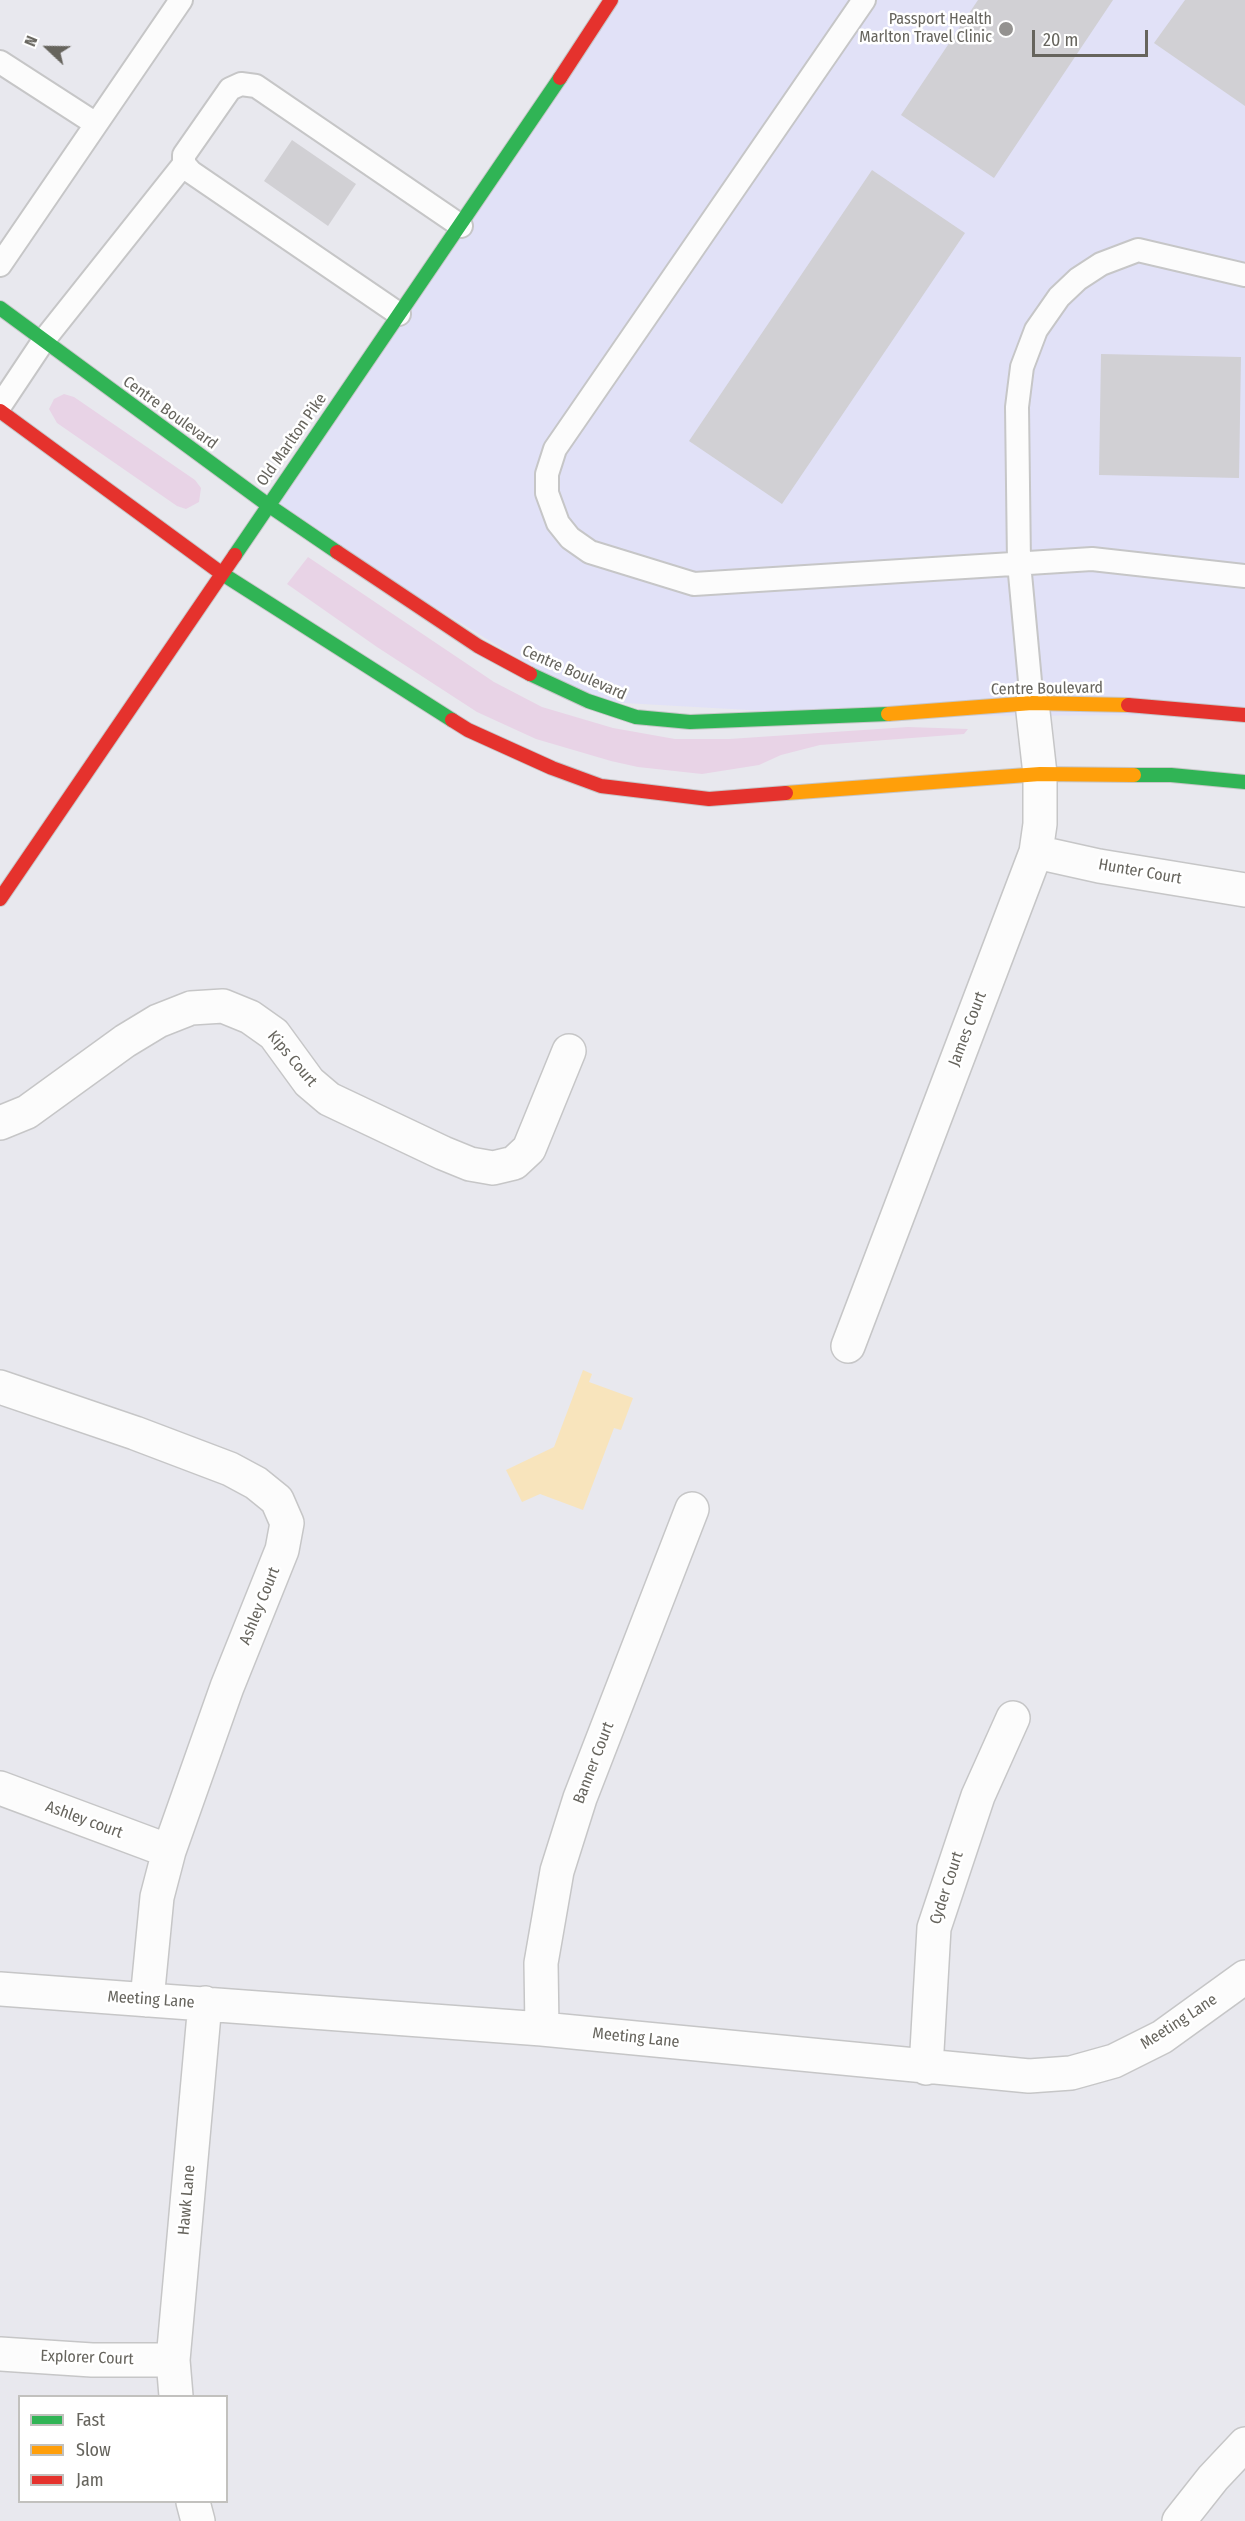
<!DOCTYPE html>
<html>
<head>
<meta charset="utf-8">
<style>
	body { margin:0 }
	#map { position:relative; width:1245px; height:2521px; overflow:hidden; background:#e8e8ee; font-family:"Fira Sans Condensed",sans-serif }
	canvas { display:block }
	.legend { position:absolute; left:18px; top:2395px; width:210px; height:108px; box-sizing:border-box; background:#fff; border:2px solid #c2c1be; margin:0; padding:8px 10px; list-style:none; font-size:18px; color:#66645d }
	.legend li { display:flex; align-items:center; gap:12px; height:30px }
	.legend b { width:30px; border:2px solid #c2c1be }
	.north { position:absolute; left:18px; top:18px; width:60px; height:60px; -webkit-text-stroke:4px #fff; paint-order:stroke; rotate:292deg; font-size:16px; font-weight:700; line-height:24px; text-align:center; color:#66645d }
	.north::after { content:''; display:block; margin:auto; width:21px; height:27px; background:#66645d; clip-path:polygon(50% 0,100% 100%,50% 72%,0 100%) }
	.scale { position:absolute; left:1032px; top:30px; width:116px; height:27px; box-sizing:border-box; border:3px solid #66645d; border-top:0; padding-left:8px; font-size:18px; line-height:21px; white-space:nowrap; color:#66645d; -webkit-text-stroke:4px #fff; paint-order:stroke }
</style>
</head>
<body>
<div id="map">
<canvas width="1245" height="2521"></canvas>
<ul class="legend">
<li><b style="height:8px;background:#30b455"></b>Fast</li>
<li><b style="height:8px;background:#ff9f0a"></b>Slow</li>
<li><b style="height:8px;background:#e5322d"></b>Jam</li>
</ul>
<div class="north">N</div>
<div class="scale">20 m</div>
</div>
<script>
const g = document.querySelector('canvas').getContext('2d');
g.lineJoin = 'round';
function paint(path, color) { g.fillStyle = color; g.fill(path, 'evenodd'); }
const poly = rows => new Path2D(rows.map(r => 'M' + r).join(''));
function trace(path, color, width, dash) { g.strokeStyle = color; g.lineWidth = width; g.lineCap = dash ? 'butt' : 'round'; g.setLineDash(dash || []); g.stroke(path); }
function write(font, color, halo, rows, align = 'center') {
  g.font = font + ' "Fira Sans Condensed",sans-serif'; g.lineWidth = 5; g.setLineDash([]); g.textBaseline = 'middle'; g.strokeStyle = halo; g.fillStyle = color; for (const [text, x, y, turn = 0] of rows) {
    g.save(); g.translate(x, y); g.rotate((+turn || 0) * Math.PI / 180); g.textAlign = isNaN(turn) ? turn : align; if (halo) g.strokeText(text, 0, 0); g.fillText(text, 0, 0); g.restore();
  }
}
const commercial = poly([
	[611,0,1245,0,1245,715,856,716,588,701,268,505]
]);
const green = poly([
	[64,394,74,397,195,480,201,488,199,502,186,509,177,506,57,423,49,409,54,399],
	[308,557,494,682,542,707,613,728,675,739,729,739,908,727,968,729,964,734,820,745,781,755,759,765,702,774,638,767,611,761,536,739,477,712,377,647,287,584]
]);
const water = poly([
	[583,1370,592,1374,589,1382,633,1398,621,1430,614,1428,583,1510,540,1494,522,1502,506,1470,554,1447]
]);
const building = poly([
	[978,0,1113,0,994,178,901,115],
	[1185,0,1245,0,1245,106,1154,43],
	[292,140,356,184,328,226,264,181],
	[872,170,965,233,782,504,689,441],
	[1101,354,1241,357,1239,478,1099,475]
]);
const lane = poly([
	[864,0,555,449,547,474,547,493,558,523,570,538,590,552,694,584,1092,559,1245,576],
	[0,62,96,124],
	[0,265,181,0],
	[399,314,191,172,184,164,184,155,230,89,241,84,256,86,461,226],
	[0,406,44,340,184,164],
	[1032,703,1019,563,1017,407,1022,367,1036,330,1059,297,1078,279,1101,264,1138,250,1245,275]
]);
const street = poly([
	[1036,852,1099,866,1245,890],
	[0,1123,27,1112,125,1041,158,1021,191,1008,223,1006,250,1017,274,1034,309,1082,329,1099,443,1153,470,1164,493,1168,514,1163,529,1149,569,1051],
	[848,1346,1036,852,1040,824,1040,774,1032,703],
	[0,1387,135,1433,230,1469,256,1483,277,1500,287,1523,282,1550,227,1687,169,1851,157,1897,147,2000],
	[0,1788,169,1851],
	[0,1989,542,2029,1029,2076,1071,2073,1114,2061,1162,2037,1245,1977],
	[542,2029,541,1963,557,1871,580,1798,692,1509],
	[926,2068,934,1928,978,1796,1013,1718],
	[0,2354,92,2360,173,2360],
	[176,2396,173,2360,205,2003],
	[193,2502,198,2521],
	[1179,2521,1213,2478,1245,2444]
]);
const fast = poly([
	[0,308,268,505,337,552],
	[235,555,560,78],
	[221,573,452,720],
	[530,674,588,701,636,717,690,722,888,714],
	[1134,775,1171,775,1245,782]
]);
const slow = poly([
	[888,714,1032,703,1128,705],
	[786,793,1040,774,1134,775]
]);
const jam = poly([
	[560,78,611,0],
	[0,411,221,573],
	[337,552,478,646,530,674],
	[1128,705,1245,715],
	[452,720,468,730,552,768,601,786,709,799,786,793],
	[0,899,235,555]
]);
const markers = [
	[1006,29,8,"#949290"]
];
const poiNames = [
	["Passport Health",992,20],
	["Marlton Travel Clinic",992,38]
];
const streetNames = [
	["Centre Boulevard",170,413,36],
	["Old Marlton Pike",292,440,-55],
	["Centre Boulevard",574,673,24],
	["Centre Boulevard",1047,689,-1],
	["Hunter Court",1140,872,10],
	["James Court",968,1029,-69],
	["Kips Court",292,1059,50],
	["Ashley Court",260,1606,-68],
	["Banner Court",594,1763,-69],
	["Ashley court",84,1820,20],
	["Cyder Court",947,1888,-72],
	["Meeting Lane",151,2000,4],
	["Meeting Lane",1179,2022,-33],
	["Meeting Lane",636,2038,6],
	["Hawk Lane",187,2200,-85],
	["Explorer Court",87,2358,2]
];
paint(commercial, '#e1e1f7');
paint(green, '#e8d3e6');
paint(water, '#f8e4bc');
paint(building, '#d1d0d4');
trace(lane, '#c6c6c7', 26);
trace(street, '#c6c6c7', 36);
trace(fast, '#c6c6c7', 16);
trace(slow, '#c6c6c7', 16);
trace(jam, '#c6c6c7', 16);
trace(lane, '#fcfcfc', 22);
trace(street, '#fcfcfc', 33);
trace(fast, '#30b455', 14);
trace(slow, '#ff9f0a', 14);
trace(jam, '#e5322d', 14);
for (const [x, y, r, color] of markers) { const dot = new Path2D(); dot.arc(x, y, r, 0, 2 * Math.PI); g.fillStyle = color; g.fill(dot); trace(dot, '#fff', 2); }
write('16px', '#66645d', '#fff', poiNames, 'right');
write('16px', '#66645d', '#fff', streetNames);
</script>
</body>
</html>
